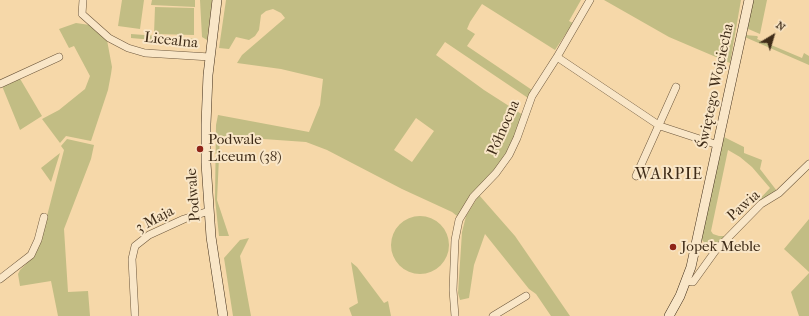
<!DOCTYPE html>
<html>
<head>
<meta charset="utf-8">
<style>
	body { margin:0 }
	#map { position:relative; width:809px; height:316px; overflow:hidden; background:#f6d8a9; font-family:"IM FELL French Canon",serif }
	canvas { display:block }
	.north { position:absolute; left:753px; top:16px; width:40px; height:40px; -webkit-text-stroke:3px #f9e6c7; paint-order:stroke; rotate:38deg; font-size:11px; font-weight:700; line-height:16px; text-align:center; color:#3f2c18 }
	.north::after { content:''; display:block; margin:auto; width:14px; height:18px; background:#3f2c18; clip-path:polygon(50% 0,100% 100%,50% 72%,0 100%) }
</style>
</head>
<body>
<div id="map">
<canvas width="809" height="316"></canvas>
<div class="north">N</div>
</div>
<script>
const g = document.querySelector('canvas').getContext('2d');
g.lineJoin = 'round';
function paint(path, color) { g.fillStyle = color; g.fill(path, 'evenodd'); }
const poly = rows => new Path2D(rows.map(r => 'M' + r).join(''));
function trace(path, color, width, dash) { g.strokeStyle = color; g.lineWidth = width; g.lineCap = dash ? 'butt' : 'round'; g.setLineDash(dash || []); g.stroke(path); }
function write(font, color, halo, rows, align = 'center') {
  g.font = font + ' "IM FELL French Canon",serif'; g.lineWidth = 4; g.setLineDash([]); g.textBaseline = 'middle'; g.strokeStyle = halo; g.fillStyle = color; for (const [text, x, y, turn = 0] of rows) {
    g.save(); g.translate(x, y); g.rotate((+turn || 0) * Math.PI / 180); g.textAlign = isNaN(turn) ? turn : align; if (halo) g.strokeText(text, 0, 0); g.fillText(text, 0, 0); g.restore();
  }
}
const green = poly([
	[122,0,144,0,140,29,118,26],
	[152,0,195,0,195,7,151,5],
	[200,0,212,0,207,40,202,37],
	[226,0,581,0,569,21,573,23,555,50,482,4,470,22,467,29,475,34,467,46,532,90,528,98,445,42,436,55,484,90,523,115,519,128,501,164,457,216,452,212,402,189,327,150,306,142,220,136,217,200,229,236,219,236,215,199,216,125,218,115,309,132,320,105,323,79,281,69,237,63,242,55,285,18,281,13,273,9,266,11,261,15,259,30,255,36,249,40,236,37,229,49,219,48],
	[416,118,434,131,412,162,394,150],
	[604,0,741,0,730,63,669,37],
	[752,0,767,0,760,34,746,28],
	[155,7,194,8,194,35,154,34],
	[76,23,90,25,107,40,112,67,111,74,108,90,91,141,66,136,60,143,42,119,59,110,85,89,90,76,74,46,69,48,59,29],
	[131,34,198,39,198,44,131,38],
	[745,35,757,36,758,37,757,39,802,58,804,53,809,56,809,65,747,38,744,37],
	[19,77,42,116,20,130,2,86],
	[724,137,744,147,744,153,762,160,760,169,777,191,760,203,758,201,770,188,752,167,740,157,728,150,711,231,713,234,719,236,725,236,715,246,706,244,701,239],
	[67,139,94,145,91,159,64,229,68,292,88,291,90,316,58,316,51,281,20,286,18,274,20,270,34,256,39,247,64,150,61,146],
	[60,153,51,182,41,168],
	[479,195,515,236,570,316,551,316,536,294,529,289,485,234,474,265,469,298,460,300,458,293,462,232,466,216],
	'391 245a29 29 0 1 1 58 0a29 29 0 1 1-58 0Z',
	[809,219,809,272,784,249],
	[249,238,240,256,251,316,233,316,224,258,240,240],
	[351,262,357,267,384,303,388,301,391,316,352,316,349,308,358,303],
	[809,273,809,316,799,316,791,292]
]);
const street = poly([
	[83,0,82,14,109,38,128,48,145,53,210,57],
	[557,57,660,126,718,145],
	[0,84,59,57],
	[636,176,676,87],
	[0,279,31,255,38,240,44,217],
	[687,281,693,282,716,250,761,204,779,193,809,164],
	[135,316,132,259,135,246,149,235,184,219,209,211],
	[455,316,453,290,455,240,459,220,473,197,496,173,509,155,517,138,532,96,557,57,590,0],
	[493,316,526,296]
]);
const secondary = poly([
	[217,0,208,75,206,124,206,163,211,237,223,316],
	[669,316,680,296,691,267,749,0]
]);
const markers = [
	[200,149,4,"#8f2418"],
	[673,247,4,"#8f2418"]
];
const streetNames = [
	["Licealna",171,41,6],
	["Świętego Wojciecha",716,86,-78],
	["Północna",504,128,-66],
	["Podwale",194,195,-94],
	["Pawia",744,206,-42],
	["3 Maja",155,220,-28]
];
const poiNames = [
	["Podwale",208,140],
	["Liceum (38)",208,157],
	["Jopek Meble",681,247]
];
const neighbourhoodNames = [
	["WARPIE",669,175]
];
paint(green, '#c2bd84');
trace(street, '#6d573c', 8);
trace(secondary, '#3f2c18', 10);
trace(street, '#f9e6c7', 7);
trace(secondary, '#f9e6c7', 9);
for (const [x, y, r, color] of markers) { const dot = new Path2D(); dot.arc(x, y, r, 0, 2 * Math.PI); g.fillStyle = color; g.fill(dot); trace(dot, '#f9e6c7', 1.5); }
write('15px', '#3f2c18', '#f9e6c7', streetNames);
write('15px', '#3f2c18', '#f9e6c7', poiNames, 'left');
g.letterSpacing = '1px';
write('16px', '#3f2c18', '#f9e6c7', neighbourhoodNames);
g.letterSpacing = '0px';
</script>
</body>
</html>
